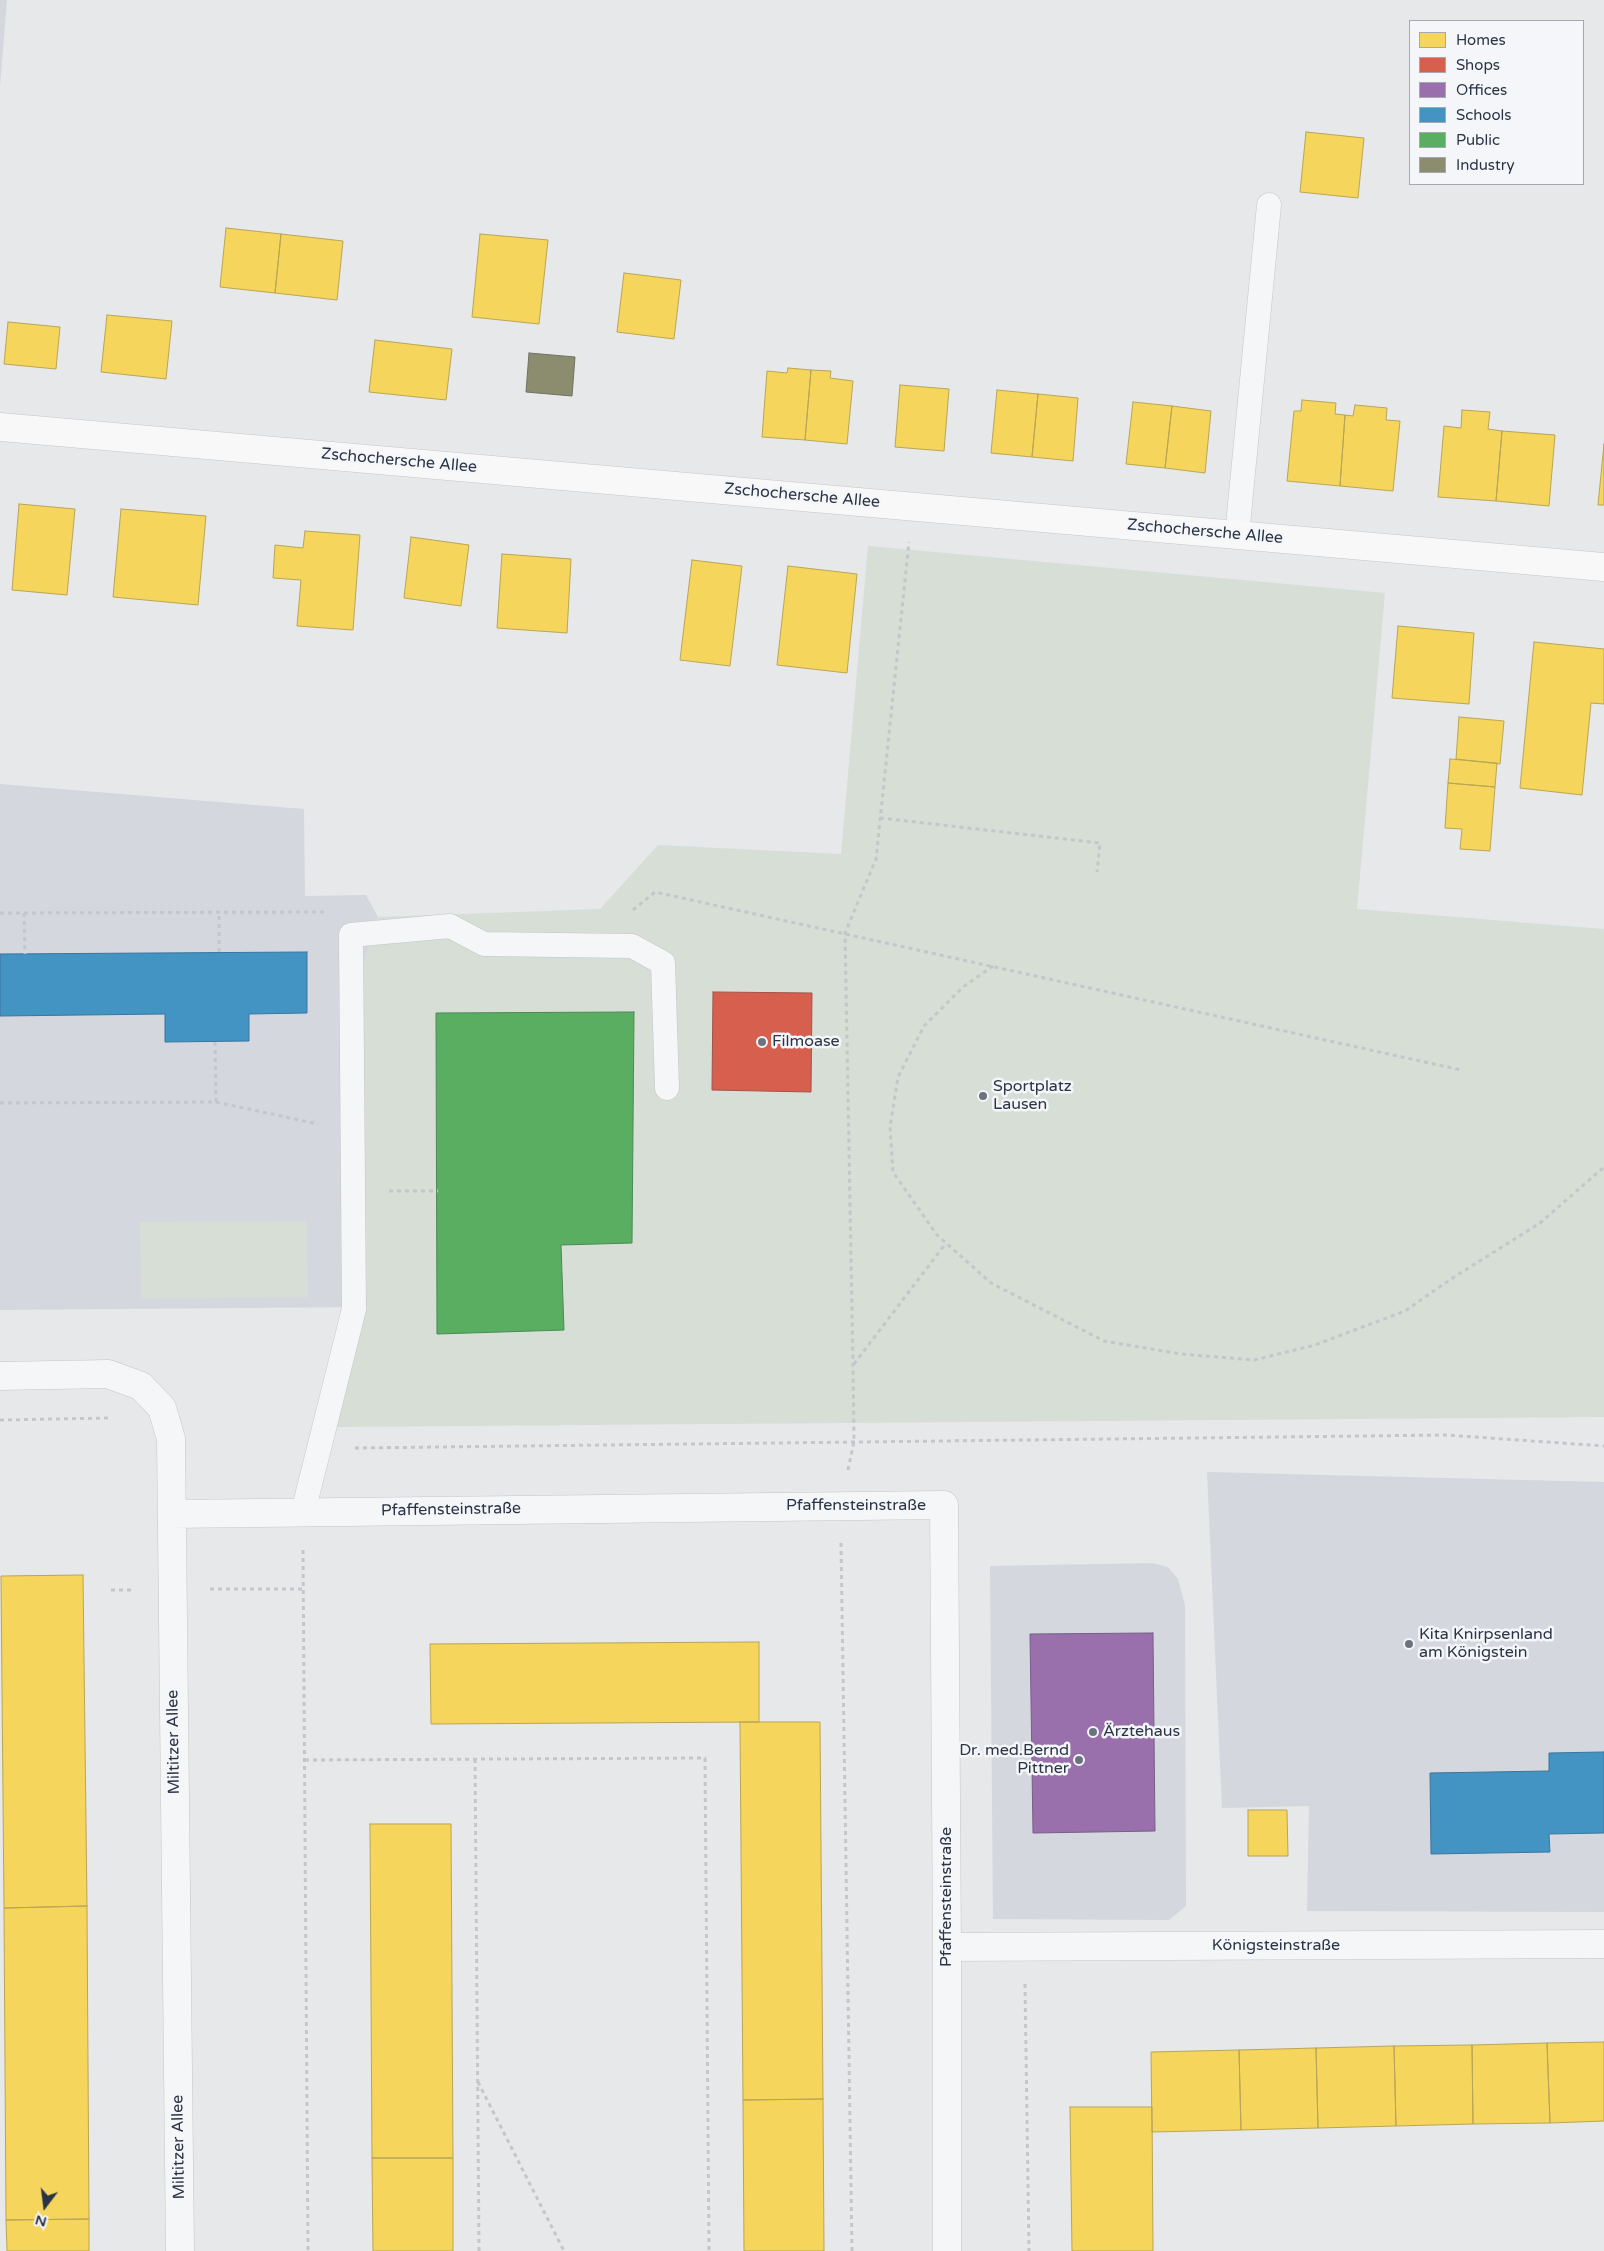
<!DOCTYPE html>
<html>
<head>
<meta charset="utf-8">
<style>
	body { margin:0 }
	#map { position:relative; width:1604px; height:2251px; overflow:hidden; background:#e6e8ea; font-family:"Varela Round",sans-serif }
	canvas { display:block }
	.legend { position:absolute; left:1409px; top:20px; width:175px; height:165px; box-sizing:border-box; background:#f4f6f9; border:1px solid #a4a8b1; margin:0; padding:6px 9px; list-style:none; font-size:15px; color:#2b3445 }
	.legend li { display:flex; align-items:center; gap:10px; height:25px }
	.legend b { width:25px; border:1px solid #a4a8b1 }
	.north { position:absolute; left:20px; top:2181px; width:50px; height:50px; -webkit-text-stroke:4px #f4f6f9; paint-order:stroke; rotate:195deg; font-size:14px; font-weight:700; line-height:20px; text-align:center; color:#2b3445 }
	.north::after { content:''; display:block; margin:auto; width:18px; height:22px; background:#2b3445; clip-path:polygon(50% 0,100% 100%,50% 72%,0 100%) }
</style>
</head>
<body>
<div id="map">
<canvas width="1604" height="2251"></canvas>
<ul class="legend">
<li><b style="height:14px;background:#f6d55c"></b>Homes</li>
<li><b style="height:14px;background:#d6604d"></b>Shops</li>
<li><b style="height:14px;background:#9970ab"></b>Offices</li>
<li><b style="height:14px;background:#4393c3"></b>Schools</li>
<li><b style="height:14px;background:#5aae61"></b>Public</li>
<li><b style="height:14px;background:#8c8c6e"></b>Industry</li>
</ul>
<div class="north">N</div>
</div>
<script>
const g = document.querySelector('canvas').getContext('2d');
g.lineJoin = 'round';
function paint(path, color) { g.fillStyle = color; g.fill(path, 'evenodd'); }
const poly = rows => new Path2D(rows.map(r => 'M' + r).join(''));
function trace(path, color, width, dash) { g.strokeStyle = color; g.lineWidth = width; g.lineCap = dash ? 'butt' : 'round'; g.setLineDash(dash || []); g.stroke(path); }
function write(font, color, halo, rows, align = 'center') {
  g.font = font + ' "Varela Round",sans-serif'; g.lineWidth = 5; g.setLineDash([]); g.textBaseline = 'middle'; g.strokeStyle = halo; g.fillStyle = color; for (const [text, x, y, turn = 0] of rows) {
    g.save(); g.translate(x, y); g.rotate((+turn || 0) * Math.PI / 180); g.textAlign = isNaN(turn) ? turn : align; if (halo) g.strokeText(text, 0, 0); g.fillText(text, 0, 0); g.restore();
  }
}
const built = poly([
	[0,0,7,0,0,87],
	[0,784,304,809,305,896,366,895,378,917,359,981,367,1307,0,1310],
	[1207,1472,1604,1482,1604,1912,1307,1911,1309,1806,1222,1808],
	[1152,1563,1168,1567,1178,1579,1185,1605,1186,1906,1169,1920,993,1919,990,1566]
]);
const green = poly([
	[868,546,1385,593,1357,909,1604,929,1604,1417,335,1427,367,1307,359,981,378,917,600,909,658,845,841,854],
	[307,1221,308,1297,141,1299,140,1222]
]);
const homes = poly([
	[1306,132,1364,138,1358,198,1300,192,1306,132],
	[226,228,281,234,275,293,220,287,226,228],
	[281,234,343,241,337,300,275,293,281,234],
	[480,234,548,240,539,324,472,317,480,234],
	[624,273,681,280,674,339,617,332,624,273],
	[107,315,172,321,166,379,101,372,107,315],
	[8,322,60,327,56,369,4,364,8,322],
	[375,340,452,349,446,400,369,392,375,340],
	[788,368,811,370,805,440,762,437,767,371,787,373,788,368],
	[811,370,831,371,830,378,853,381,847,444,805,440,811,370],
	[900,385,949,389,944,451,895,447,900,385],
	[997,390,1038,394,1032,457,991,453,997,390],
	[1038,394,1078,398,1073,461,1032,457,1038,394],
	[1302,400,1336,403,1335,414,1345,415,1340,486,1287,481,1294,411,1301,411,1302,400],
	[1133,402,1172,406,1165,468,1126,464,1133,402],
	[1355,405,1387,408,1386,420,1400,421,1393,491,1340,486,1345,415,1353,416,1355,405],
	[1172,406,1211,411,1205,473,1165,468,1172,406],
	[1462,410,1490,412,1488,429,1502,431,1496,501,1438,497,1444,426,1461,428,1462,410],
	[1502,431,1555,435,1549,506,1496,501,1502,431],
	[1604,444,1604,505,1598,505,1604,444],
	[19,504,75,509,67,595,12,590,19,504],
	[121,509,206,516,198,605,113,597,121,509],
	[305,531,360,535,353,630,297,626,301,580,273,578,275,545,303,548,305,531],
	[411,537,469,545,461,606,404,598,411,537],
	[502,554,571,559,567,633,497,628,502,554],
	[692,560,742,566,730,666,680,660,692,560],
	[788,566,857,574,847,673,777,665,788,566],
	[1398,626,1474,633,1469,704,1392,698,1398,626],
	[1534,642,1604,649,1604,704,1591,703,1582,795,1520,788,1534,642],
	[1459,717,1504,721,1500,764,1456,759,1459,717],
	[1450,759,1497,763,1495,787,1448,783,1450,759],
	[1448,783,1495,787,1490,851,1460,849,1462,829,1445,828,1448,783],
	[83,1575,87,1906,4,1908,1,1576,83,1575],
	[759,1642,759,1722,431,1724,430,1644,759,1642],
	[740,1722,820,1722,823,2099,743,2100,740,1722],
	[1248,1810,1287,1810,1288,1856,1248,1856,1248,1810],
	[370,1824,451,1824,453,2158,372,2158,370,1824],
	[87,1906,89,2219,6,2220,4,1908,87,1906],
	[1604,2042,1604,2121,1550,2123,1547,2043,1604,2042],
	[1547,2043,1550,2123,1473,2124,1472,2045,1547,2043],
	[1472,2045,1473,2124,1396,2126,1394,2046,1472,2045],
	[1394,2046,1396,2126,1318,2128,1316,2048,1394,2046],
	[1316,2048,1318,2128,1241,2130,1239,2050,1316,2048],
	[1239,2050,1241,2130,1152,2132,1151,2052,1239,2050],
	[823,2099,824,2251,744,2251,743,2100,823,2099],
	[1070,2107,1152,2107,1153,2251,1072,2251,1070,2107],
	[372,2158,453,2158,453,2251,373,2251,372,2158],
	[89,2219,89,2251,7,2251,6,2220,89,2219]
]);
const shops = poly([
	[713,992,812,993,811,1092,712,1090,713,992]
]);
const offices = poly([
	[1153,1633,1155,1831,1033,1833,1030,1634,1153,1633]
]);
const schools = poly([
	[307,952,307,1013,249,1014,249,1041,165,1042,165,1014,0,1016,0,954,307,952],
	[1604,1752,1604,1833,1549,1834,1550,1852,1431,1854,1430,1773,1549,1771,1549,1753,1604,1752]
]);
const public = poly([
	[634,1012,632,1243,561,1245,564,1330,437,1334,436,1013,634,1012]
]);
const industry = poly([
	[529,353,575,357,572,396,526,392,529,353]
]);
const path = poly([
	[880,818,1100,843,1097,872],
	[633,910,655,892,1461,1070],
	[0,913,324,912],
	[24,913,25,954],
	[219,952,219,912],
	[993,966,963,987,924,1026,898,1077,890,1127,893,1172,937,1235,991,1283,1104,1341,1181,1354,1254,1360,1315,1345,1405,1311,1451,1279,1540,1223,1604,1167],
	[215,1042,216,1102],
	[0,1103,216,1102,318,1124],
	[389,1191,438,1191],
	[854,1364,946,1243],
	[0,1420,109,1418],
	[355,1448,1446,1435,1604,1446],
	[848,1470,854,1441,853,1365,845,933,876,859,909,542],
	[841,1543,852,2251],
	[303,1550,308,2251],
	[210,1589,304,1589],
	[111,1590,135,1590],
	[475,1759,479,2251],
	[305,1760,705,1758,709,2251],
	[1025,1984,1029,2251],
	[478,2082,564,2251]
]);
const lane = poly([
	[1237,535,1269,205],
	[303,1512,354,1309,351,935,450,926,484,944,632,946,663,963,667,1088]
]);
const street = poly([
	[0,1376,108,1374,141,1386,162,1408,171,1439,180,2251],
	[172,1514,944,1505,947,1947,947,2251],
	[947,1947,1604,1944]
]);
const secondary = poly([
	[0,427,1604,567]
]);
const markers = [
	[762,1042,5,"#6c737f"],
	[983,1096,5,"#6c737f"],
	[1409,1644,5,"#6c737f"],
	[1093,1732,5,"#6c737f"],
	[1079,1760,5,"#6c737f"]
];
const streetNames = [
	["Zschochersche Allee",399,461,5],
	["Zschochersche Allee",802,496,5],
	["Zschochersche Allee",1205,532,5],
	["Pfaffensteinstraße",856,1506],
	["Pfaffensteinstraße",451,1510,-1],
	["Miltitzer Allee",174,1742,-91],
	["Pfaffensteinstraße",947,1897,-90],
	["Königsteinstraße",1276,1946],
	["Miltitzer Allee",179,2147,-91]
];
const poiNames = [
	["Filmoase",772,1042],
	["Sportplatz",993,1087],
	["Lausen",993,1105],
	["Kita Knirpsenland",1419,1635],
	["am Königstein",1419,1653],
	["Ärztehaus",1103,1732],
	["Dr. med.Bernd",1069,1751,"right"],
	["Pittner",1069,1769,"right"]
];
paint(built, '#d4d7dd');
paint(green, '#d6ded6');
paint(homes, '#f6d55c');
trace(homes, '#b9a555', 1);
paint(shops, '#d6604d');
trace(shops, '#a3534b', 1);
paint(offices, '#9970ab');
trace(offices, '#785e8c', 1);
paint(schools, '#4393c3');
trace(schools, '#3c769d', 1);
paint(public, '#5aae61');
trace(public, '#4c8959', 1);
paint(industry, '#8c8c6e');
trace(industry, '#6f7262', 1);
trace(lane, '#c4c6c8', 25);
trace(street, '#c4c6c8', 29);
trace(secondary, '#c4c6c8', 29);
trace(path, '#c5c6ca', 3, [4, 4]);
trace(lane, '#f5f6f7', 24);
trace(street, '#f5f6f7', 28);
trace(secondary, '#f8f8f8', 28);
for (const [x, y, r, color] of markers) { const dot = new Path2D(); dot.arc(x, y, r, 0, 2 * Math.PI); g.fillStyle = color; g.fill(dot); trace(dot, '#f4f6f9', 2); }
write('16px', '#2b3445', '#f4f6f9', streetNames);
write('16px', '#2b3445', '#f4f6f9', poiNames, 'left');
</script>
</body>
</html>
